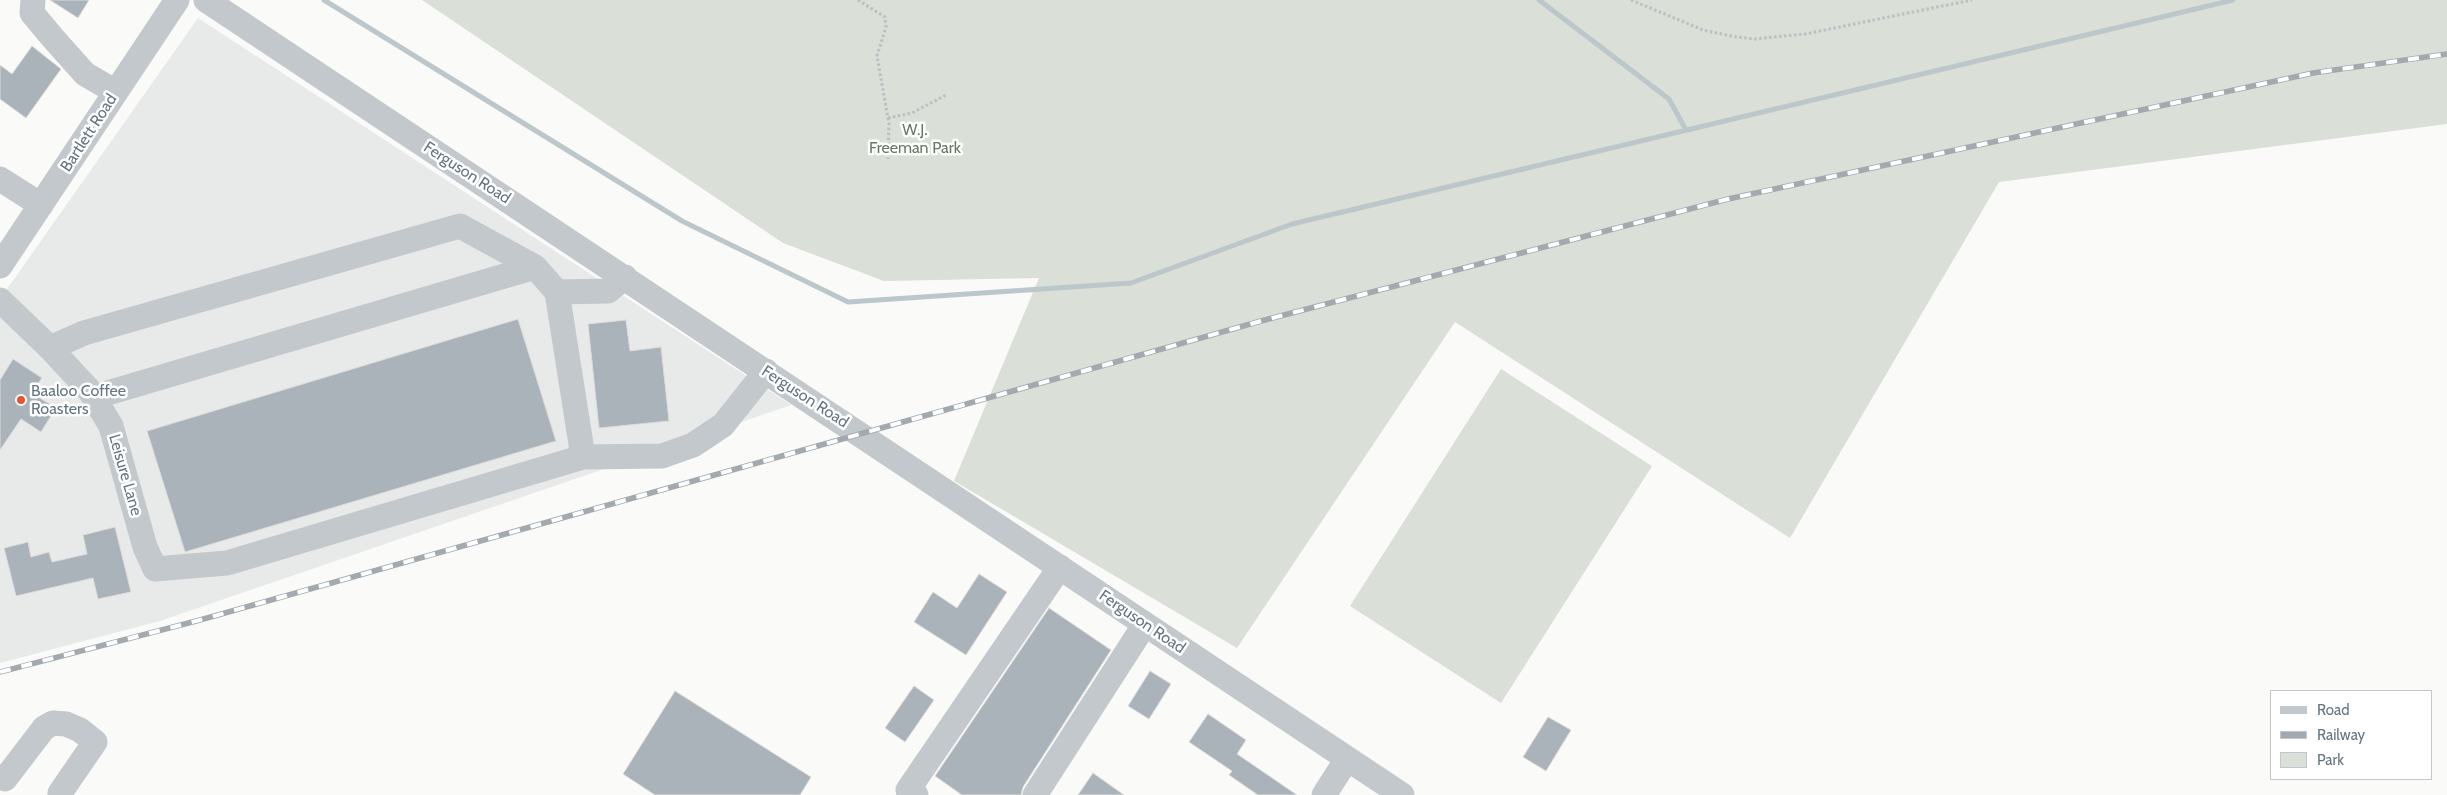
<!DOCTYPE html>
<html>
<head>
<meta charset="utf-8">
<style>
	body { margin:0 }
	#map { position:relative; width:2447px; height:795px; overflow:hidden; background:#fafaf8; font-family:Cabin,sans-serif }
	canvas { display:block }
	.legend { position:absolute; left:2270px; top:690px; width:162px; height:90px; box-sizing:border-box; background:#fff; border:1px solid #c1c8cd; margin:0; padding:6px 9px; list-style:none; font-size:15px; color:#657683 }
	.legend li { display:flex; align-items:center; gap:10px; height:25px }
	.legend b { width:25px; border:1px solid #c1c8cd }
</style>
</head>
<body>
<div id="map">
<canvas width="2447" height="795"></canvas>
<ul class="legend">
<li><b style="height:6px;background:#c3c8cc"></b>Road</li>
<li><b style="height:6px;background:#a2aab0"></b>Railway</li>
<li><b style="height:14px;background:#dadfd7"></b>Park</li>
</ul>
</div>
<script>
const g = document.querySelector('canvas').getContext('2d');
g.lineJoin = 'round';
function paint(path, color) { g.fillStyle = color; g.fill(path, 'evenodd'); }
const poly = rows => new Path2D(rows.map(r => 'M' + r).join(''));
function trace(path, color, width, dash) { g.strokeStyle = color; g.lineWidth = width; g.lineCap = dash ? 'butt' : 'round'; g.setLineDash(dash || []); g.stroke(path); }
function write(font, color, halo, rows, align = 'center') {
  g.font = font + ' Cabin,sans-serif'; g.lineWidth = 5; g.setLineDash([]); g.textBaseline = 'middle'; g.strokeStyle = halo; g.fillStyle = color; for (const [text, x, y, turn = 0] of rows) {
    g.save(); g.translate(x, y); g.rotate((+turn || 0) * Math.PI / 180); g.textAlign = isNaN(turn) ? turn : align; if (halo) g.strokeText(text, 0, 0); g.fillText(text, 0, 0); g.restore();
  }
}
const built = poly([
	[198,18,791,405,160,621,0,663,0,299]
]);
const green = poly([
	[422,0,2447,0,2447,124,1999,182,1790,538,1455,322,1237,648,954,481,1039,278,884,281,783,243],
	[1501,369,1652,466,1501,703,1350,606]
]);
const stream = poly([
	[324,0,682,221,848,302,1131,283,1292,224,2233,0],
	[1539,0,1669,99,1686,130]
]);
const building = poly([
	[50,0,89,0,78,18,50,0],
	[32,46,61,69,26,118,0,99,0,65,12,74,32,46],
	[518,319,556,441,185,552,147,431,518,319],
	[626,320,630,351,661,347,669,421,599,428,588,324,626,320],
	[13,359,42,378,32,393,56,408,41,432,21,419,0,450,0,380,13,359],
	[115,527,131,592,98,599,93,578,16,596,4,548,28,542,31,557,49,552,52,562,87,554,83,535,115,527],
	[979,574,1007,592,966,655,914,622,933,592,957,608,979,574],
	[1049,608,1111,650,1023,787,1021,795,962,795,935,776,1049,608],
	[1150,671,1171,684,1149,719,1128,706,1150,671],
	[914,686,934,700,905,742,885,728,914,686],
	[675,691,811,777,800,795,655,795,623,774,675,691],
	[1208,714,1246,740,1237,754,1297,795,1258,795,1229,775,1232,771,1189,742,1208,714],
	[1548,717,1571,730,1546,771,1523,757,1548,717],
	[1093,773,1124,795,1078,795,1093,773]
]);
const path = poly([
	[858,0,885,17,886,27,877,56,889,124,888,159],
	[1631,0,1703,30,1736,37,1755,39,1805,34,1972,0],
	[888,118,912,113,946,95]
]);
const minor = poly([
	[33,0,32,13,52,37,85,74,116,92],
	[206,0,1402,795],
	[0,179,41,205],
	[0,266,177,0],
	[557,292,608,291,625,277],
	[0,300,50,348,90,391,111,426,145,547,155,569,227,563,583,457,557,292,535,267,94,397],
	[50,348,84,333,460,226,535,267],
	[583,457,662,456,693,445,723,425,766,371],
	[0,777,5,779,44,728,53,723,66,724,80,730,95,742,60,793,61,795],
	[916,795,908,790,1060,567],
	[1035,795,1145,624],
	[1324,795,1347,759]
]);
const rail = poly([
	[0,672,200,620,1261,321,1728,199,2313,73,2447,54]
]);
const markers = [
	[21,400,5,"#e4572e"]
];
const parkNames = [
	["W.J.",915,130],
	["Freeman Park",915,148]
];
const streetNames = [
	["Bartlett Road",89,133,-57],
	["Ferguson Road",467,173,33],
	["Ferguson Road",805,397,33],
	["Leisure Lane",125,475,74],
	["Ferguson Road",1142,622,34]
];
const poiNames = [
	["Baaloo Coffee",31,391],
	["Roasters",31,409]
];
paint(built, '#e8e9e9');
paint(green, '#dadfd7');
trace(stream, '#bbc7cb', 5);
paint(building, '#aab3b9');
trace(building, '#dcdcda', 1);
trace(path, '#bbbfc2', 3, [2.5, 2.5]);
trace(minor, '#c3c8cc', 25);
trace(rail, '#a2aab0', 5.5);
trace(rail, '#fff', 4, [11]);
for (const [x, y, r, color] of markers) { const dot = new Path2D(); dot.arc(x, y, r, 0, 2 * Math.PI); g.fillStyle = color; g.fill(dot); trace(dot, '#fff', 2); }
write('16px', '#687a64', '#fff', parkNames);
write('16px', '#657683', '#fff', streetNames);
write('16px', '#657683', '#fff', poiNames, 'left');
</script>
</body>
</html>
